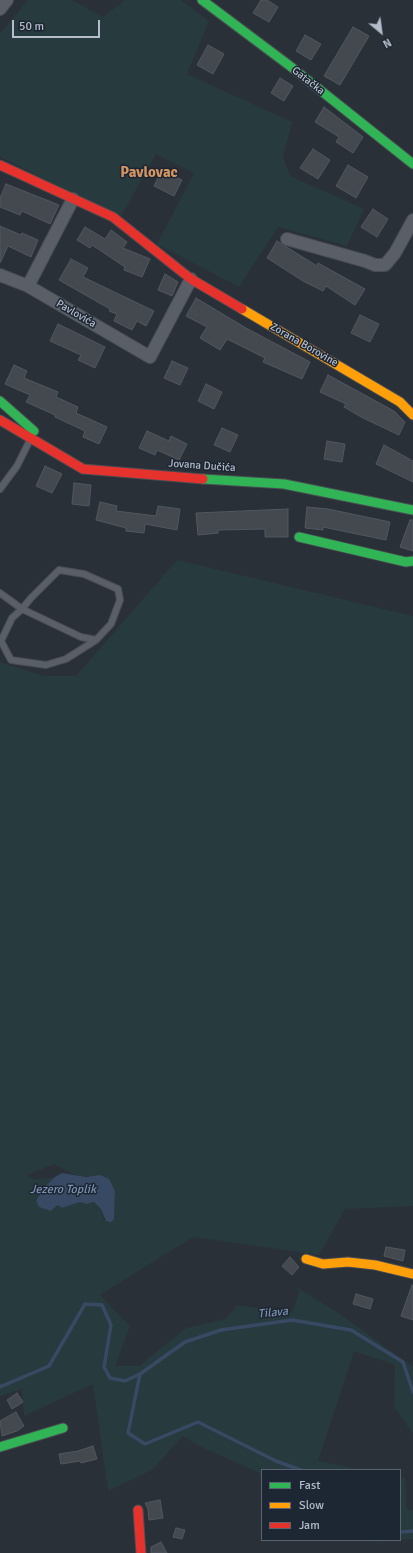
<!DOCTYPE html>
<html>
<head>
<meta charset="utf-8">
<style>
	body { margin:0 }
	#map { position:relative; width:413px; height:1553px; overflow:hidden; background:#2a3038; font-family:Signika,sans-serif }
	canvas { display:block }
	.legend { position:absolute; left:261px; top:1469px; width:140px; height:72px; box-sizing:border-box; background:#1d2633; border:1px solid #59626f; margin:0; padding:5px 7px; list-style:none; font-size:12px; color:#b4bcc9 }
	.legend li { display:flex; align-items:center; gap:8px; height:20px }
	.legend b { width:20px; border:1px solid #59626f }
	.north { position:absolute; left:361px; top:12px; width:40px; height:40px; -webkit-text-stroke:3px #1d2633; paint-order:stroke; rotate:151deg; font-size:11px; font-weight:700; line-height:16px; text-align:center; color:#b4bcc9 }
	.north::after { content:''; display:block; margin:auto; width:14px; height:18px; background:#b4bcc9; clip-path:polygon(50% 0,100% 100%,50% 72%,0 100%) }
	.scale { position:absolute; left:12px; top:20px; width:88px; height:18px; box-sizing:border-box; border:2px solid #b4bcc9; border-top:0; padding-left:5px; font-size:12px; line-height:14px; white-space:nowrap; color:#b4bcc9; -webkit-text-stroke:3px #1d2633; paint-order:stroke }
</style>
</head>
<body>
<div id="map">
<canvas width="413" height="1553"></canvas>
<ul class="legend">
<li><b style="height:5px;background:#30b455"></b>Fast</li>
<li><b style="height:5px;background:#ff9f0a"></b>Slow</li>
<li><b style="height:5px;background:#e5322d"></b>Jam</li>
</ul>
<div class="north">N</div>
<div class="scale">50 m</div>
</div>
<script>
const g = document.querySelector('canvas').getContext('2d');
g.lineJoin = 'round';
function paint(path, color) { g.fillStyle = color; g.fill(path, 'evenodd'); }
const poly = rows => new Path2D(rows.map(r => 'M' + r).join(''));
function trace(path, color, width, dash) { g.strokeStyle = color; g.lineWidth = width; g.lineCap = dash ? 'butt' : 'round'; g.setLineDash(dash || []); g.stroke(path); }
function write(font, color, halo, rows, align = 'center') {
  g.font = font + ' Signika,sans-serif'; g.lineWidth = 3; g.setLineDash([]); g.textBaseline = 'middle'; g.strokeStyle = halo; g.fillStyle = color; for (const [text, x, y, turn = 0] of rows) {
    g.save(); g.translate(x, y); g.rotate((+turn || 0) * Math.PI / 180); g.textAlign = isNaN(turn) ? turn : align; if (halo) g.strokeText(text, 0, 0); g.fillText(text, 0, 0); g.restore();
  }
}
const green = poly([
	[28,0,72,0,103,17,125,0,181,0,209,21,187,74,292,122,283,157,290,176,364,209,347,246,278,227,239,287,157,244,194,173,156,154,121,216,0,157,0,34],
	[177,560,413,616,413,1206,345,1209,319,1255,193,1237,100,1295,130,1326,115,1366,139,1366,186,1328,226,1319,237,1305,292,1313,299,1292,296,1287,337,1312,413,1367,413,1434,394,1406,395,1365,354,1351,318,1461,362,1470,262,1470,262,1474,197,1445,183,1436,152,1470,108,1491,93,1384,24,1416,22,1389,0,1396,0,662,44,676,76,676],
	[54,1164,79,1177,93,1176,115,1199,114,1219,104,1220,101,1209,94,1202,87,1204,80,1202,62,1208,57,1205,39,1207,36,1201,44,1187,55,1177,35,1180,27,1175],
	[400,1477,405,1478,407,1510,413,1511,413,1539,377,1542,376,1540,400,1540]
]);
const water = poly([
	[62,1173,86,1177,100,1175,109,1179,115,1191,114,1219,111,1222,106,1221,101,1209,94,1202,87,1204,80,1202,62,1208,57,1205,51,1211,39,1207,36,1201,44,1187,55,1177]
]);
const stream = poly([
	[140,1374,185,1342,221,1330,292,1320,351,1330,403,1362,413,1392],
	[0,1387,49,1366,85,1304,102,1305,111,1325,104,1367,110,1378,125,1381,140,1374,128,1433,145,1444,198,1422,276,1461,301,1470],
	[400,1532,413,1531]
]);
const building = poly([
	[261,0,267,0,278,7,269,22,253,13,261,0],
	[353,27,369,36,340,85,324,76,353,27],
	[305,35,321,44,311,60,296,51,305,35],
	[208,45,224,54,213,74,197,65,208,45],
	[280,78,293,86,284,101,271,93,280,78],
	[324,107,363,137,353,153,336,142,339,137,315,122,324,107],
	[313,149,330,160,318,179,300,168,313,149],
	[348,165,368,177,356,198,336,186,348,165],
	[162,170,182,180,174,196,154,186,162,170],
	[6,184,59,205,50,224,22,211,20,215,0,207,0,198,6,184],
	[373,209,388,219,377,237,361,227,373,209],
	[0,226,21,235,22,233,38,240,31,257,8,246,0,263,0,226],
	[85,227,105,239,111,230,127,242,123,248,150,259,142,277,124,270,125,267,92,245,90,248,77,240,85,227],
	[277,241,317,266,318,263,365,289,355,305,326,286,323,291,303,281,267,258,277,241],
	[71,259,88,268,83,277,154,311,146,326,137,321,132,330,114,321,117,314,109,311,110,309,59,280,71,259],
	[165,274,178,282,172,296,158,290,165,274],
	[196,298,246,328,310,362,302,379,263,362,265,358,227,339,220,350,200,338,207,327,186,316,196,298],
	[360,315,379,324,370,342,351,333,360,315],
	[58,324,105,347,95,368,78,360,81,355,50,341,58,324],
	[172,361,188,368,180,385,164,378,172,361],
	[14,365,27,371,24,378,58,392,56,397,78,407,76,413,107,427,99,444,83,437,85,431,55,417,55,415,26,402,30,395,5,384,14,365],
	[328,375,394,411,405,422,399,435,363,418,344,407,346,404,320,392,328,375],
	[206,384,222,392,214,409,198,401,206,384],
	[222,428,238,435,230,452,214,445,222,428],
	[147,431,169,441,171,436,187,444,179,460,157,450,155,455,139,448,147,431],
	[327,441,345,444,342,462,324,459,327,441],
	[384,445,413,461,413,482,376,464,384,445],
	[45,466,62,474,52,493,36,486,45,466],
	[74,483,91,485,89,506,72,504,74,483],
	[100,502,117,506,116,511,156,516,158,506,180,509,177,530,145,524,144,533,126,531,126,528,96,520,100,502],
	[307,507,328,509,390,522,386,540,323,527,323,530,305,528,307,507],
	[288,509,288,537,265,537,265,529,218,530,218,533,198,535,196,513,288,509],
	[410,520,413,520,413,551,400,547,410,520],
	[386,1247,405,1250,403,1261,384,1256,386,1247],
	[290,1257,299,1267,292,1275,282,1266,290,1257],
	[412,1285,413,1286,413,1320,401,1316,412,1285],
	[356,1294,373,1299,370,1309,353,1304,356,1294],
	[17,1393,23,1402,12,1409,7,1400,17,1393],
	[16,1412,24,1426,17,1431,2,1436,0,1421,16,1412],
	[93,1446,97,1459,81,1463,80,1461,61,1464,59,1454,78,1451,93,1446],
	[160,1500,163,1518,149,1520,148,1509,145,1503,160,1500],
	[176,1528,185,1530,182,1539,173,1537,176,1528],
	[161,1542,167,1553,151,1553,151,1547,161,1542]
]);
const lane = poly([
	[0,489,17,466,30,440],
	[0,593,22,609,81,637,96,640,111,624,120,600,118,589,84,574,59,570,31,598,22,609,12,618,1,641,11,660,46,665,66,659,96,640]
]);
const street = poly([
	[0,9,7,0],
	[287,239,365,261,375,265,385,265,395,253,413,220],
	[0,275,28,286,150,357,191,279],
	[28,286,73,199]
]);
const fast = poly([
	[202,0,290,66,413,164],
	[0,401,34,431],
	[203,479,284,484,413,510],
	[299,537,406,562,413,561],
	[0,1447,63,1428]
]);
const slow = poly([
	[242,309,400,402,413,415],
	[306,1259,323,1264,348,1262,375,1265,413,1274]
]);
const jam = poly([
	[0,165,113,217,191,279,242,309],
	[0,420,83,469,203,479],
	[138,1510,141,1553]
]);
const streetNames = [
	["Gatačka",308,81,38],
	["Pavlovića",76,314,30],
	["Zorana Borovine",304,345,30],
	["Jovana Dučića",202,466,4]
];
const waterNames = [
	["Jezero Toplik",63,1190],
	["Tilava",273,1313,-6]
];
const districtNames = [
	["Pavlovac",149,173]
];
paint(green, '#273a3e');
paint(water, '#384963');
trace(stream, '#384963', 3.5);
paint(building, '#444950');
trace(building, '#52575f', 1);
trace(lane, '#484c53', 8);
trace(street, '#484c53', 14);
trace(fast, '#484c53', 11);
trace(slow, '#484c53', 11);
trace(jam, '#484c53', 11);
trace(lane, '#5a5e66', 6);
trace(street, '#5a5e66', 12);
trace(fast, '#30b455', 9);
trace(slow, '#ff9f0a', 9);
trace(jam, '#e5322d', 9);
write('11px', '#b4bcc9', '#1d2633', streetNames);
write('italic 12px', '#7c92b1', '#1d2633', waterNames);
write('bold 15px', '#d59563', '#1d2633', districtNames);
</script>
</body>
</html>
